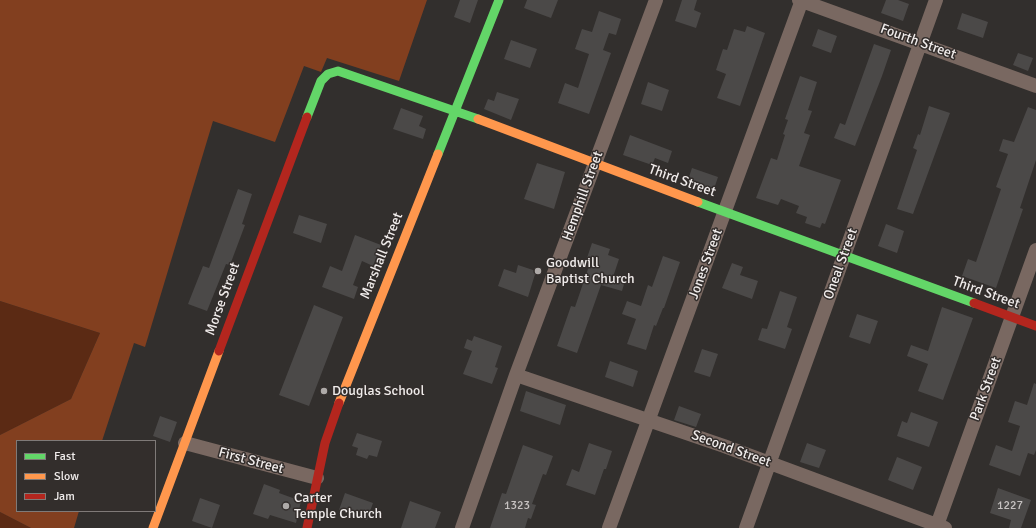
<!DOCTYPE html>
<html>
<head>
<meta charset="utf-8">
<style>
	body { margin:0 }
	#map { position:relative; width:1036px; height:528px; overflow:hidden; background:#322f2d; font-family:Signika,sans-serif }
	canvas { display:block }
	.legend { position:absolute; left:16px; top:440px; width:140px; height:72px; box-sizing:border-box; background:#332e2c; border:1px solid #7f7a78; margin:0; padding:5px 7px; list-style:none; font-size:12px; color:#f0eceb }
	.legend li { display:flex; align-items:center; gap:8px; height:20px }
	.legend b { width:20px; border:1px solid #7f7a78 }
</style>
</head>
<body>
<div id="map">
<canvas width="1036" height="528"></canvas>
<ul class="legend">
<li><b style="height:5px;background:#63d668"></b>Fast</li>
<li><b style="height:5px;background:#ff974d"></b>Slow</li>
<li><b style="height:5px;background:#b3261e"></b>Jam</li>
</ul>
</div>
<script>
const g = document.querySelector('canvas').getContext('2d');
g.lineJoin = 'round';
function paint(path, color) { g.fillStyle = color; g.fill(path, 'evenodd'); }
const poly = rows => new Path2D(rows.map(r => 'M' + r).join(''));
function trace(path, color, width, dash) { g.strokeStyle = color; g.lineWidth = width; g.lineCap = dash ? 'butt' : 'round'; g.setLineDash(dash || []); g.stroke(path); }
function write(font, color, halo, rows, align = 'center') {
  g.font = font + ' Signika,sans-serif'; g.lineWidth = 3; g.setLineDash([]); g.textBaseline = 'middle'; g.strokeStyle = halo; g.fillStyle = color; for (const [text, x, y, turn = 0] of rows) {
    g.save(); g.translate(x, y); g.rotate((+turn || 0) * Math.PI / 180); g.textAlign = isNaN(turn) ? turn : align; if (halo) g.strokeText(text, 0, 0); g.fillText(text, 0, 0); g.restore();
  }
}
const green = poly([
	[0,301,100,333,71,399,0,435],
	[0,512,31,528,0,528]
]);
const forest = poly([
	[0,0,427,0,399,81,327,58,321,72,304,66,275,142,213,121,145,347,134,343,102,441,17,441,17,511,79,511,74,528,31,528,0,512,0,435,71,399,100,333,0,301]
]);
const building = poly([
	[460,0,478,0,470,23,454,17],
	[527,0,558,0,551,18,524,8],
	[682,0,697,0,694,10,701,13,696,28,675,21],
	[886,0,898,0,909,4,903,21,881,13],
	[599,11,621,19,616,35,609,33,603,50,611,53,589,114,558,103,565,83,578,88,589,54,575,49,582,29,592,32],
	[962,13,988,22,983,38,957,29],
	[747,26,765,33,740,106,717,98,726,74,716,70,723,49,727,50,734,29,745,32],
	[818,29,837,36,831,53,812,46],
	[511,40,537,49,530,68,504,59],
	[874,44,891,50,882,76,855,146,834,138,840,123,845,125],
	[1018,53,1033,58,1028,71,1013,65],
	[800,76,817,82,808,110,812,111,804,133,810,135,799,166,841,180,825,224,822,223,820,228,805,223,807,217,796,213,799,206,781,199,778,205,756,198,771,158,777,160,785,135,783,134,788,120,785,119],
	[648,82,669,90,662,111,641,104],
	[497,92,519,99,511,120,484,109,488,99,494,101],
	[929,106,950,113,913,214,897,209,917,150,913,148,918,134,920,135],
	[1028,107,1036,110,1036,160,1020,208,1023,209,996,288,962,276,968,259,976,262,1001,189,996,187,1008,154,999,151,1003,139,1014,142],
	[401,108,423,116,419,126,426,129,423,139,393,129],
	[630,135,672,151,668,163,655,158,652,165,623,155],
	[537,163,565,172,554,209,524,199],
	[692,168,718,177,713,192,687,183],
	[238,189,252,194,242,224,245,225,230,265,226,264,207,311,188,304,203,266,209,268],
	[299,215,327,224,321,243,293,233],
	[886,224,904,231,897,253,878,246],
	[355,235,381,245,373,266,362,261,353,285,358,287,354,299,322,287,330,266,342,271],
	[592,243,610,249,608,255,619,259,613,277,625,281,622,291,601,285,577,353,557,346,571,306,575,307,589,266,585,264],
	[663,256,680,262,664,308,663,308,656,326,654,325,646,350,627,344,636,319,622,314,627,301,641,306,648,285,652,287],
	[732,263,743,267,740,275,758,281,752,299,722,288],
	[518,265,536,271,528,297,498,286,504,269,516,273],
	[780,291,797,297,787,327,792,329,785,349,758,340,762,328,767,329],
	[314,305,343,317,309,406,279,395],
	[942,307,973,318,943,400,918,391,928,364,907,356,911,345,928,351],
	[857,314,878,321,870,344,849,337],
	[474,336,502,346,495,367,498,368,492,384,463,374,472,351,464,348,467,339,472,341],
	[702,349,718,354,710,377,694,372],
	[610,361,638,371,633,387,605,377],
	[1034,383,1036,384,1036,450,1034,455,1028,453,1020,476,989,465,996,445,1012,451,1020,426,1008,422,1015,401,1027,405],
	[526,391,566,405,560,425,520,411],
	[679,406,701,414,696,427,674,420],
	[911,412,938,422,929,447,897,436,902,421,907,423],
	[160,416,177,422,170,442,153,436],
	[357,433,382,441,377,457,369,455,367,459,356,455,358,448,352,446],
	[589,443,612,451,606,469,604,469,595,495,566,485,572,469,579,472],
	[807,443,826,450,819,468,800,462],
	[523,445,553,456,546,475,543,474,532,504,536,505,531,519,528,518,525,528,490,528,502,493,506,494],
	[897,457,922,467,913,490,888,480],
	[264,484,280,490,279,493,301,501,296,523,270,515,268,519,253,514],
	[998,488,1031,500,1021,528,1009,528,1011,520,990,513],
	[345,493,373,503,367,520,339,510],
	[200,498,220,505,212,528,192,521],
	[410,501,441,512,435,528,401,528]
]);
const street = poly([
	[799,0,1036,86],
	[516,375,724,446,945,528],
	[185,443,317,478],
	[462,528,516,375,656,0],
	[609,528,802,0],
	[746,528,936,0],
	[936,528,1036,250]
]);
const fast = poly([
	[307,117,321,81,328,74,338,71,478,119],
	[438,154,499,0],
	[698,202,974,303]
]);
const slow = poly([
	[478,119,698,202],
	[339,403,438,154],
	[153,528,219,351]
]);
const jam = poly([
	[974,303,1036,326],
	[219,351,307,117],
	[307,528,325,443,339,403]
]);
const markers = [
	[538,271,4,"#aeaaa8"],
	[324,391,4,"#aeaaa8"],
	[286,506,4,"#aeaaa8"]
];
const numberNames = [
	["1323",517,506],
	["1227",1010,506]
];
const streetNames = [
	["Fourth Street",918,42,20],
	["Third Street",682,181,20],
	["Hemphill Street",583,196,-70],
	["Marshall Street",382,256,-68],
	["Jones Street",706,264,-70],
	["Oneal Street",841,264,-70],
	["Third Street",986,293,20],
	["Morse Street",223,299,-70],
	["Park Street",986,389,-70],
	["Second Street",731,449,20],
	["First Street",251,461,15]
];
const poiNames = [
	["Goodwill",546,263],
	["Baptist Church",546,279],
	["Douglas School",332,391],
	["Carter",294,498],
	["Temple Church",294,514]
];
paint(green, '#5b2a14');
paint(forest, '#823f1f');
paint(building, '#4b4948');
trace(street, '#796861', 14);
trace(fast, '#63d668', 9);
trace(slow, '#ff974d', 9);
trace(jam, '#b3261e', 9);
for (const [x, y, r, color] of markers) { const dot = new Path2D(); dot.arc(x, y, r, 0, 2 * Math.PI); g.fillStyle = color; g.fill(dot); trace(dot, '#332e2c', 1.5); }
write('12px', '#c7c3c2', null, numberNames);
write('14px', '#f0eceb', '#332e2c', streetNames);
write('14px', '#f0eceb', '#332e2c', poiNames, 'left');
</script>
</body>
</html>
